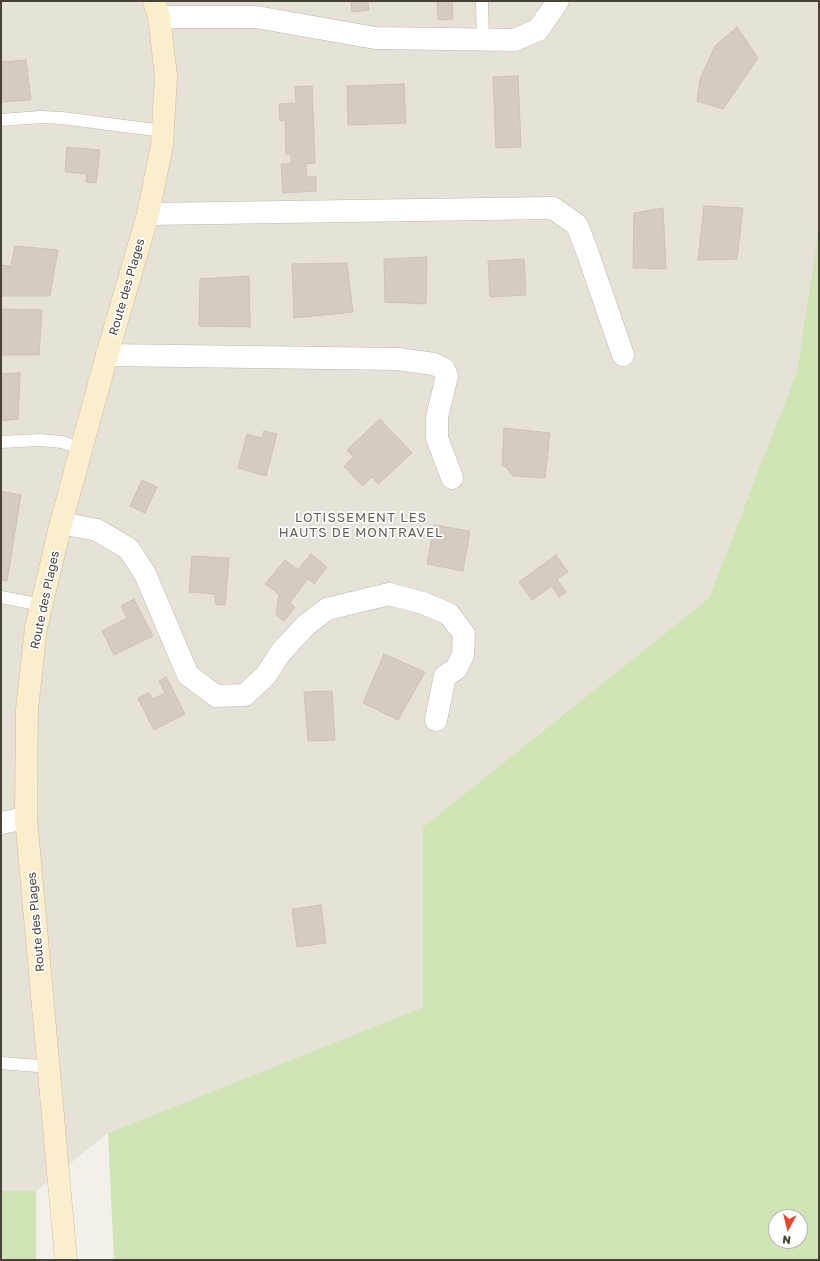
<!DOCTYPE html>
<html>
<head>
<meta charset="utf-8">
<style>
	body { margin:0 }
	#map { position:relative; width:820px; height:1261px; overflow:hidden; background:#f3f0ea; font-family:"Golos Text",sans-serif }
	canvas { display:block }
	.frame { position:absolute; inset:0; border:2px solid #474138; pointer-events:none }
	.north { position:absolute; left:768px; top:1209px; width:40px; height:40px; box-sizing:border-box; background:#fff; border:1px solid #b5b3af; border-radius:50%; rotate:187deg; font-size:11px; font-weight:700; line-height:16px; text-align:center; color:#474138 }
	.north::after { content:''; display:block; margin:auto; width:14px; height:18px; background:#e7462d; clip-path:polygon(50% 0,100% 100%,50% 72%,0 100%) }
</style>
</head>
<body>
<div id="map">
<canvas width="820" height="1261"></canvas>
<div class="frame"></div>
<div class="north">N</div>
</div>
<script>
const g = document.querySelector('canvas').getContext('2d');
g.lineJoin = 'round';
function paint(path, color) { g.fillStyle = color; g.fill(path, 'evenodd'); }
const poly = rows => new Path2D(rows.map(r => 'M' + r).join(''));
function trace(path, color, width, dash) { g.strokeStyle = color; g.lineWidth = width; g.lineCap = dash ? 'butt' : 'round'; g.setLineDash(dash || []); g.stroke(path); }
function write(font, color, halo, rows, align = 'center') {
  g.font = font + ' "Golos Text",sans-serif'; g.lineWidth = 3.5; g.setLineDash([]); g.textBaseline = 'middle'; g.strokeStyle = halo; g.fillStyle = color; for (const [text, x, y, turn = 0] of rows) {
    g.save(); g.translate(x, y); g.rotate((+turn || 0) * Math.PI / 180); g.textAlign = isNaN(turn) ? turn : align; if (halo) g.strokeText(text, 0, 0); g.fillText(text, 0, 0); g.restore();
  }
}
const residential = poly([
	[1,1,819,1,819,226,797,371,709,598,423,827,423,1007,108,1133,36,1191,1,1191]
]);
const green = poly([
	[819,226,819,1260,114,1260,108,1133,423,1007,423,827,709,598,797,371],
	[776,1217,800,1217,800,1241,776,1241],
	[1,1191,36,1191,36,1260,1,1260]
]);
const building = poly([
	[351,1,368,1,369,10,352,12,351,1],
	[437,1,452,1,453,19,438,20,437,1],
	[737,27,758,58,723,109,697,101,700,79,715,46,737,27],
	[26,60,31,100,1,102,1,62,26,60],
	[518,76,521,147,496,148,493,77,518,76],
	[404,84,406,123,348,125,347,86,404,84],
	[312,86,315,163,306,164,307,177,316,176,316,191,283,193,281,164,291,164,291,154,286,155,285,120,280,121,279,104,296,103,295,87,312,86],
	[67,147,100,150,96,183,86,182,87,174,65,172,67,147],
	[704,206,743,208,737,259,698,260,704,206],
	[663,208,666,269,633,268,634,213,663,208],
	[15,246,58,250,50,296,1,296,1,265,11,266,15,246],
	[427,257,426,304,385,302,384,259,427,257],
	[524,259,526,295,490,297,488,261,524,259],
	[347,263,353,312,294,318,292,264,347,263],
	[249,276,250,327,199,326,200,279,249,276],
	[1,309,42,310,39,355,1,355,1,309],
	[20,373,18,419,1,421,1,374,20,373],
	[380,419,412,453,378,484,372,477,362,486,344,466,353,457,347,450,380,419],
	[504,428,550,433,545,478,513,476,506,467,502,466,504,428],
	[264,431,277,434,266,476,238,468,247,434,262,438,264,431],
	[142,480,157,487,145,513,130,506,142,480],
	[1,491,21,495,7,581,1,580,1,491],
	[434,525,470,531,463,571,427,564,434,525],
	[311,554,327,567,314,584,308,579,290,602,295,607,284,621,276,615,279,594,265,584,285,560,298,570,311,554],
	[556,555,568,572,557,579,566,592,559,597,552,586,532,600,519,582,556,555],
	[192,556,229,558,225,605,215,604,215,594,189,592,192,556],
	[134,599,153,636,114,655,102,631,127,618,121,606,134,599],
	[384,654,425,672,398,720,363,703,384,654],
	[166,677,185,714,154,730,138,698,149,693,153,699,165,693,159,681,166,677],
	[332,691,335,740,308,741,304,692,332,691],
	[321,905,326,943,297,947,292,909,321,905]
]);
const lane = poly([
	[482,1,483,40],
	[1,120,41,117,62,118,163,131],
	[1,442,40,440,62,442,82,449],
	[1,597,42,605],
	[1,1063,50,1067]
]);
const street = poly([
	[159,17,256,17,375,38,514,40,538,30,558,1],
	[148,214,553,208,577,225,588,254,623,355],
	[107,355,398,359,434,364,444,369,447,376,437,417,437,438,452,478],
	[61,523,97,530,129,549,145,574,188,675,216,696,245,695,266,675,281,652,306,625,327,609,389,594,423,603,449,614,464,634,463,655,456,669,445,676,436,720],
	[1,823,26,818]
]);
const secondary = poly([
	[66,1260,26,818,27,709,36,628,61,523,107,355,148,214,162,145,166,76,159,17,154,1]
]);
const streetNames = [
	["Route des Plages",127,287,-74],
	["Route des Plages",45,600,-78],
	["Route des Plages",36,922,-95]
];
const neighbourhoodNames = [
	["LOTISSEMENT LES",361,518],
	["HAUTS DE MONTRAVEL",361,533]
];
paint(residential, '#e7e2d8');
paint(green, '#d0e4b6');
paint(building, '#d4ccc0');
trace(building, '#cec3b4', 1);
trace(lane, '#beb8ad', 13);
trace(street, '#beb8ad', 23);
trace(secondary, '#cfc19d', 23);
trace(lane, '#fff', 12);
trace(street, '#fff', 22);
trace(secondary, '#faeecd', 22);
write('12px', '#474138', '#fff', streetNames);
g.letterSpacing = '1px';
write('13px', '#685e51', '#fff', neighbourhoodNames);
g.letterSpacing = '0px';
</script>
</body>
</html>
